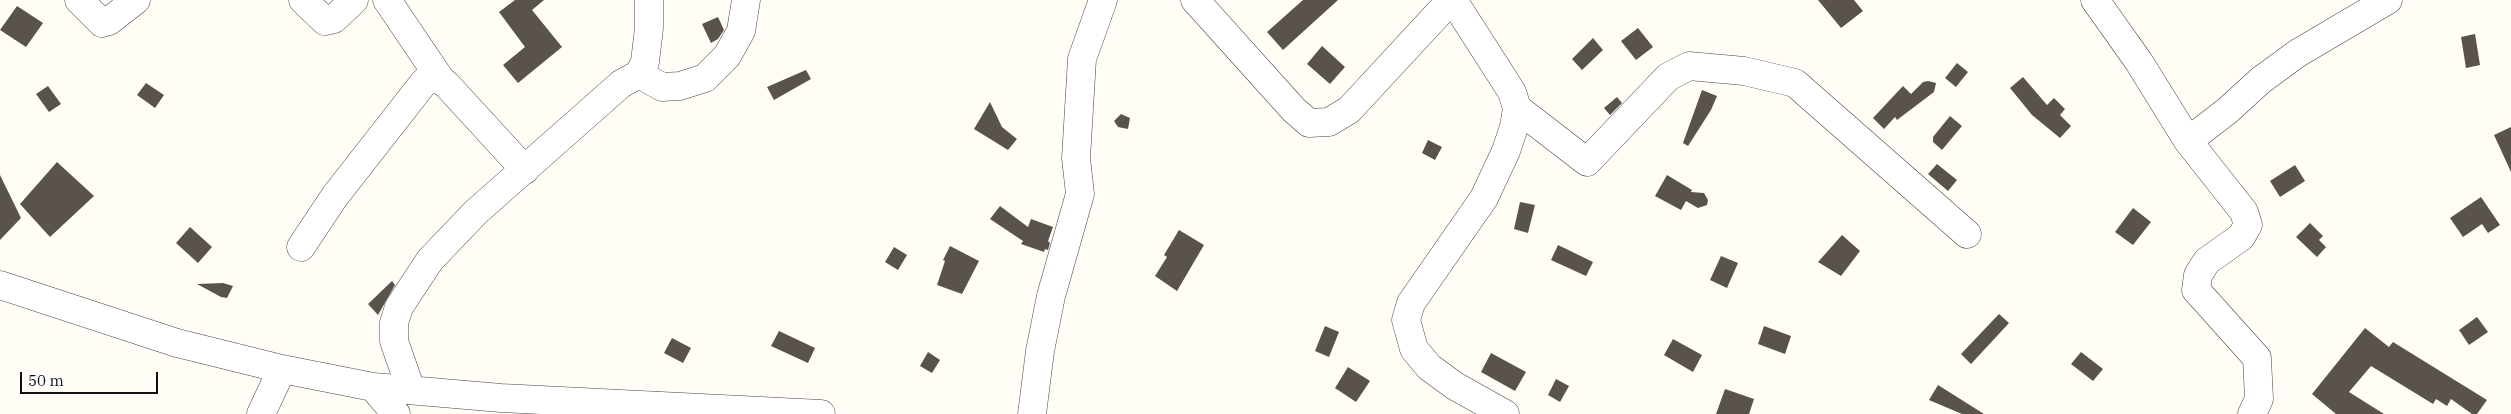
<!DOCTYPE html>
<html>
<head>
<meta charset="utf-8">
<style>
	body { margin:0 }
	#map { position:relative; width:2511px; height:414px; overflow:hidden; background:#fffdf5; font-family:"IBM Plex Serif",serif }
	canvas { display:block }
	.scale { position:absolute; left:20px; top:372px; width:138px; height:22px; box-sizing:border-box; border:2px solid #111; border-top:0; padding-left:6px; font-size:15px; line-height:18px; white-space:nowrap; color:#111; -webkit-text-stroke:4px #fff; paint-order:stroke }
</style>
</head>
<body>
<div id="map">
<canvas width="2511" height="414"></canvas>
<div class="scale">50 m</div>
</div>
<script>
const g = document.querySelector('canvas').getContext('2d');
g.lineJoin = 'round';
function paint(path, color) { g.fillStyle = color; g.fill(path, 'evenodd'); }
const poly = rows => new Path2D(rows.map(r => 'M' + r).join(''));
function trace(path, color, width, dash) { g.strokeStyle = color; g.lineWidth = width; g.lineCap = dash ? 'butt' : 'round'; g.setLineDash(dash || []); g.stroke(path); }
const building = poly([
	[515,0,544,0,532,10,562,47,518,83,503,65,525,47,499,12],
	[1303,0,1338,0,1283,50,1267,32],
	[1818,0,1854,0,1863,11,1841,28],
	[17,6,43,23,26,47,0,30],
	[718,17,724,30,718,39,711,43,702,24],
	[1638,28,1653,47,1636,60,1621,41],
	[2475,34,2480,65,2466,68,2461,37],
	[1593,38,1603,50,1582,70,1572,59],
	[1322,46,1345,67,1330,84,1307,64],
	[1957,63,1968,72,1956,87,1945,78],
	[806,70,811,79,774,100,767,87],
	[2023,77,2047,105,2054,98,2065,109,2060,115,2071,126,2060,138,2032,115,2010,88],
	[1928,81,1936,83,1934,92,1897,120,1895,117,1884,129,1873,118,1903,86,1911,94,1923,82],
	[146,83,164,95,155,108,137,95],
	[48,86,61,104,49,112,36,94],
	[1702,90,1717,96,1711,110,1688,146,1683,143],
	[1617,97,1622,103,1610,115,1604,108],
	[990,102,1002,127,1017,139,1008,150,974,129],
	[1121,114,1130,118,1128,129,1118,127,1114,121],
	[1950,116,1962,126,1942,150,1933,142,1933,137],
	[2511,127,2511,172,2494,135],
	[1428,140,1442,147,1435,160,1422,153],
	[57,162,94,196,50,237,20,204],
	[1937,164,1957,180,1948,191,1928,174],
	[2295,165,2305,181,2280,197,2270,181],
	[0,175,21,218,0,240],
	[1667,175,1692,190,1691,192,1704,193,1708,200,1707,205,1698,208,1686,201,1681,210,1655,196],
	[2481,197,2500,225,2488,233,2482,224,2463,237,2450,218],
	[1520,202,1535,205,1528,233,1514,229],
	[1000,206,1028,227,1031,219,1053,227,1048,241,1050,243,1048,250,1045,249,1044,252,1021,244,1023,241,990,219],
	[2133,208,2151,222,2133,245,2115,232],
	[2310,223,2323,236,2319,240,2326,247,2317,257,2296,237],
	[190,227,212,247,198,263,176,243],
	[1179,230,1204,245,1177,291,1155,276,1167,257,1164,255],
	[1842,235,1860,251,1841,276,1818,262],
	[1558,245,1593,262,1586,276,1551,260],
	[950,246,979,261,962,294,937,285,945,261,943,260],
	[894,247,907,255,898,270,885,262],
	[1721,256,1738,263,1727,288,1710,280],
	[392,281,395,285,378,315,368,304],
	[223,283,233,286,227,298,221,297,197,284],
	[1999,314,2009,323,1971,364,1961,354],
	[2477,317,2488,332,2469,345,2459,330],
	[1325,326,1339,332,1329,357,1315,351],
	[1764,326,1791,336,1785,354,1758,344],
	[2365,328,2389,347,2393,342,2487,400,2477,414,2472,414,2451,399,2447,406,2436,399,2433,404,2371,366,2349,392,2384,414,2336,414,2312,394],
	[779,331,815,348,808,363,771,346],
	[672,338,691,348,683,363,664,353],
	[1673,339,1702,355,1693,372,1664,355],
	[928,352,940,360,932,373,920,366],
	[2081,352,2103,369,2093,381,2071,364],
	[1491,353,1526,372,1515,391,1481,372],
	[1348,367,1370,381,1356,402,1335,388],
	[1556,379,1569,386,1560,402,1548,395],
	[1938,385,1984,414,1962,414,1929,400],
	[1725,389,1754,399,1749,414,1716,414]
]);
const minor = poly([
	[79,0,102,23,109,21,136,0],
	[303,0,325,21,334,19,354,0],
	[387,0,441,80],
	[1195,0,1294,110,1309,123,1329,122,1349,110,1451,0],
	[1453,0,1512,92,1517,108,1514,127,1506,151,1484,198,1411,303,1406,320,1414,349,1429,367,1455,386,1505,414],
	[2095,0,2139,62,2188,141,2244,212,2248,225,2241,237,2207,261,2198,275,2196,290,2257,358,2259,399,2252,414],
	[639,74,662,87,680,86,705,78,727,56,741,31,746,0],
	[1517,108,1587,162,1668,77,1689,66,1744,71,1795,83,1967,234],
	[2188,141,2227,111,2261,80,2298,53,2388,0],
	[301,247,335,196,425,81,433,79,441,80,447,85,525,170],
	[0,285,177,343,282,369,373,387,501,398,821,414],
	[373,387,396,414],
	[411,390,394,341,394,323,399,307,430,260,476,212,621,84,639,74,645,62,649,28,649,0],
	[261,414,282,369],
	[1032,414,1040,351,1051,296,1080,194,1076,158,1082,59,1103,0]
]);
paint(building, '#5a524d');
trace(minor, '#444', 29);
trace(minor, '#fff', 28);
</script>
</body>
</html>
